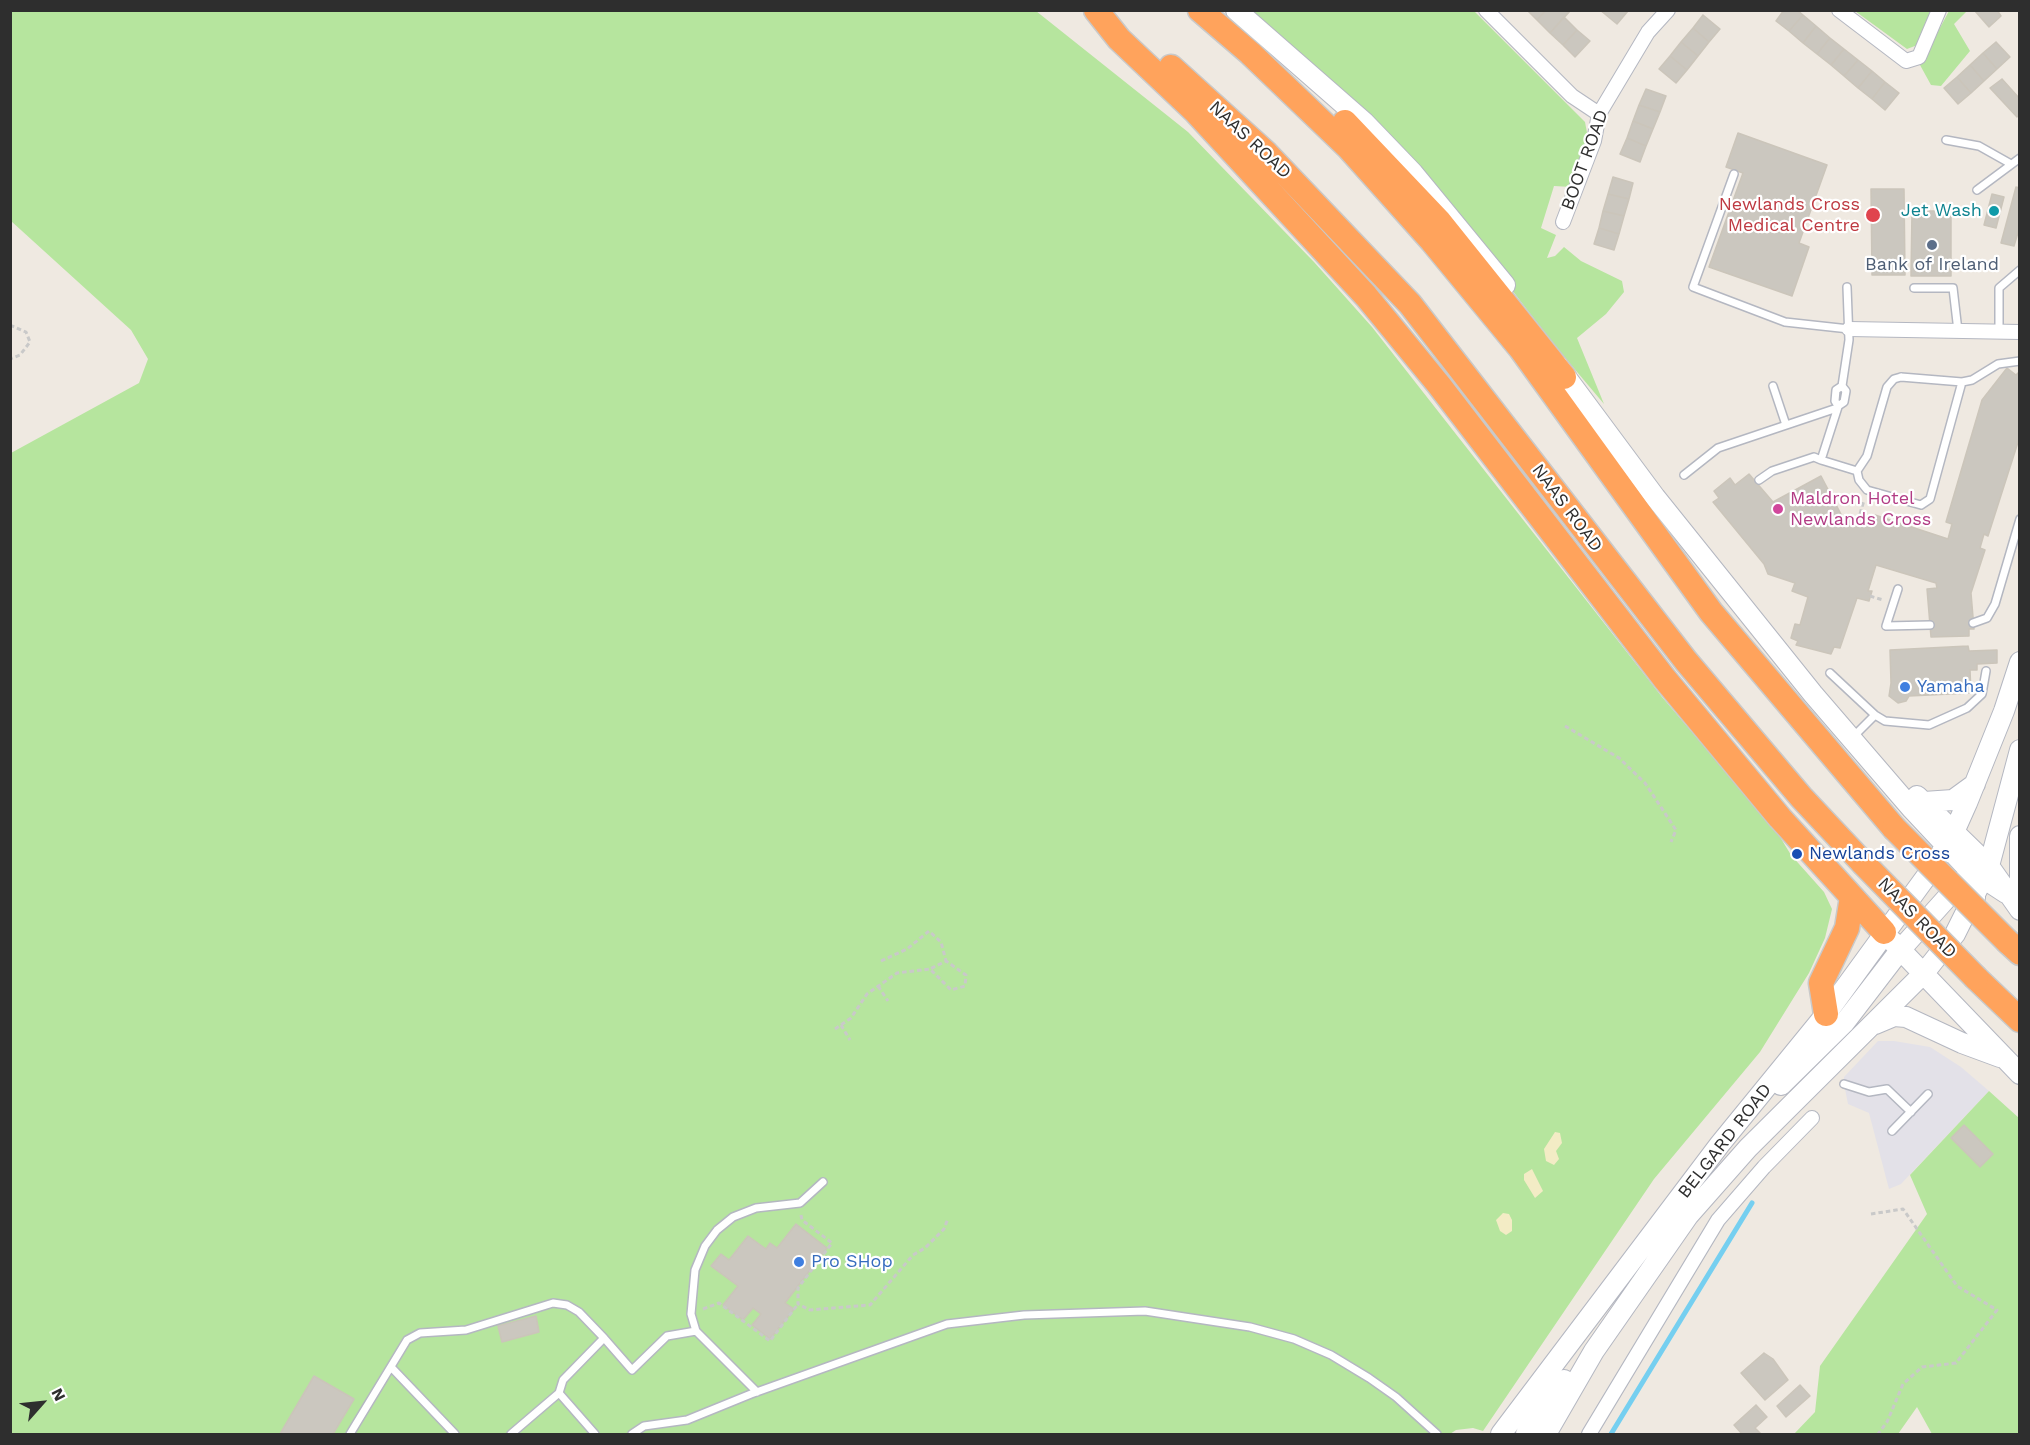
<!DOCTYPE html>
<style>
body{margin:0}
#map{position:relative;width:2030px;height:1445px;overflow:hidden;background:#efe9e1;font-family:"Work Sans",sans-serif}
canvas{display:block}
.frame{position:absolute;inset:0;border:12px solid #2e2e2e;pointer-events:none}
.north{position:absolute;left:12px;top:1373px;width:60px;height:60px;-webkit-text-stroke:4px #fff;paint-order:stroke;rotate:63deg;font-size:16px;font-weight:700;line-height:24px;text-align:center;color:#2e2e2e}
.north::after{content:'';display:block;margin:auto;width:21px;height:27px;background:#2e2e2e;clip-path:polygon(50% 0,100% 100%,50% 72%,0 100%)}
</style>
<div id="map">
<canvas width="2030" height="1445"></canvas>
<div class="frame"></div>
<div class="north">N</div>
</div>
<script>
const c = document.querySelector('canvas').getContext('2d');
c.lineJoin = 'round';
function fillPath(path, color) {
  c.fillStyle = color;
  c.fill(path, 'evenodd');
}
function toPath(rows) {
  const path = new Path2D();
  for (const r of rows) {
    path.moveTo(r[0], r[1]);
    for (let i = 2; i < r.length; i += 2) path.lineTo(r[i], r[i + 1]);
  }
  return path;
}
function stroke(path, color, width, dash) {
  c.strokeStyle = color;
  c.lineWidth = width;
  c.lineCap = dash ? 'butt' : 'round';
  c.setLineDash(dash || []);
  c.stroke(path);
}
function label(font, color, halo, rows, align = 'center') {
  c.font = font + ' "Work Sans",sans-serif';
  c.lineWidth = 4.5;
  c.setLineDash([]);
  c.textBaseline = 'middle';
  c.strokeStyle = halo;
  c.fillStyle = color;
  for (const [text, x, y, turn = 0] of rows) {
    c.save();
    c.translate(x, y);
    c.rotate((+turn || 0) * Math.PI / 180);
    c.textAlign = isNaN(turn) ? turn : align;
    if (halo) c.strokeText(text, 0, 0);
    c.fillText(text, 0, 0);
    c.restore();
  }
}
fillPath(toPath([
 [1878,1041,1894,1041,1930,1047,1961,1067,1989,1091,1901,1184,1889,1189,1869,1113,1848,1104,1844,1084,1844,1077]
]), '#e3e1e8');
fillPath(toPath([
 [10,11,1036,11,1188,132,1314,262,1372,327,1662,697,1777,832,1791,855,1824,892,1832,909,1825,938,1809,973,1760,1052,1654,1179,1483,1431,1473,1428,1456,1430,1450,1434,11,1434,11,453,139,383,148,359,131,330,11,221],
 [1244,11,1474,11,1585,122,1588,138,1571,187,1554,186,1541,228,1556,235,1547,258,1555,256,1564,247,1581,261,1622,281,1624,292,1606,314,1577,338,1604,404,1551,341,1470,235],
 [1855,11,1934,11,1920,44,1907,49],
 [1949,11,1967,11,1954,24,1970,51,1941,86,1931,85,1920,65],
 [1989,1091,2019,1118,2019,1434,1932,1434,1917,1407,1898,1434,1794,1434,1815,1412,1820,1366,1927,1214,1910,1175]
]), '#b6e59e');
fillPath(toPath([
 [1555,1132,1560,1133,1562,1143,1556,1151,1559,1159,1554,1165,1546,1161,1544,1149],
 [1532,1169,1543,1191,1535,1198,1524,1180,1524,1174],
 [1503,1213,1509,1214,1512,1220,1512,1231,1506,1235,1500,1231,1496,1220]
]), '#f3ecc5');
stroke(toPath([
 [1611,1434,1752,1203]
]), '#75cff0', 5);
const building = toPath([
 [1527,10,1546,10,1537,20,1527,10],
 [1546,10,1571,10,1550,33,1537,20,1546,10],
 [1600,10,1627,10,1628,11,1617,24,1600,10],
 [1784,10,1797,10,1803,15,1789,31,1776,21,1784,10],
 [1997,10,2001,16,1989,27,1975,11,1997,10],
 [1703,15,1720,29,1709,42,1693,28,1703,15],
 [1803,15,1816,26,1803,43,1789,31,1803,15],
 [1564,17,1577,30,1563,45,1550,33,1564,17],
 [1816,26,1830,38,1817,54,1803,43,1816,26],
 [1693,28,1709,42,1698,56,1681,42,1693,28],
 [1577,30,1590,41,1575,57,1563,45,1577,30],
 [1830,38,1844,49,1831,65,1817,54,1830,38],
 [1681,42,1698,56,1687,70,1670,56,1681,42],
 [1996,42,2010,57,1997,69,1983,53,1996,42],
 [1844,49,1858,60,1844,76,1831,65,1844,49],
 [1983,53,1997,69,1984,81,1970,65,1983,53],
 [1670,56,1687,70,1676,83,1659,69,1670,56],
 [1858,60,1872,71,1858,88,1844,76,1858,60],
 [1970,65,1984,81,1971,93,1957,77,1970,65],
 [1872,71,1885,82,1872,99,1858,88,1872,71],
 [1957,77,1971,93,1958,104,1944,88,1957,77],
 [2002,79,2020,99,2020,115,2017,117,1990,88,2002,79],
 [1885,82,1899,93,1885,110,1872,99,1885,82],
 [1646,89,1666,96,1660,112,1639,105,1646,89],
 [1639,105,1660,112,1653,129,1633,121,1639,105],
 [1633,121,1653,129,1646,146,1627,138,1633,121],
 [1738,133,1827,165,1799,243,1809,247,1792,296,1709,267,1743,173,1726,167,1738,133],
 [1627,138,1646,146,1640,162,1620,154,1627,138],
 [1613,177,1633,183,1629,199,1608,194,1613,177],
 [2016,187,2020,188,2020,226,2014,246,2001,243,2016,187],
 [1871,189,1904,189,1905,275,1872,275,1871,189],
 [1608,194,1629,199,1624,216,1603,211,1608,194],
 [1992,194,2004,197,1996,228,1984,225,1992,194],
 [1603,211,1624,216,1619,234,1599,228,1603,211],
 [1912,211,1951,211,1951,276,1911,276,1912,211],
 [1599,228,1619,234,1614,250,1594,244,1599,228],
 [2007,368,2016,375,2020,371,2020,436,1988,536,1984,534,1980,548,1985,550,1971,593,1974,629,1969,629,1969,636,1931,637,1927,589,1937,588,1936,583,1876,565,1868,591,1872,591,1869,601,1857,598,1840,648,1834,647,1831,654,1796,645,1798,641,1791,638,1795,624,1800,625,1808,597,1792,591,1795,583,1768,574,1764,564,1713,502,1719,498,1714,491,1730,478,1735,485,1749,474,1773,502,1821,476,1843,518,1871,525,1875,515,1948,539,1952,524,1946,522,1982,400,2007,368],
 [1968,646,1969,651,1997,650,1997,663,1977,664,1977,670,1970,670,1971,693,1909,696,1906,701,1898,703,1889,696,1891,683,1890,650,1968,646],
 [1964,1125,1993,1154,1980,1167,1951,1138,1964,1125],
 [796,1224,827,1248,785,1303,794,1309,770,1339,752,1325,761,1314,753,1308,743,1320,723,1305,738,1286,711,1266,721,1254,729,1260,748,1236,766,1249,770,1243,777,1248,796,1224],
 [536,1316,539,1332,502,1342,498,1326,536,1316],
 [1764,1353,1773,1359,1788,1380,1765,1400,1741,1373,1764,1353],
 [314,1376,354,1399,333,1434,280,1434,314,1376],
 [1800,1385,1810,1396,1786,1417,1777,1406,1800,1385],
 [1756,1405,1767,1417,1755,1428,1761,1434,1742,1434,1734,1425,1756,1405]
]);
fillPath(building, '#cbc7bf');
stroke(building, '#cbc5ba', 1.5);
const lane = toPath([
 [1946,140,1979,146,2011,164],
 [1734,174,1693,287,1785,322,1849,329],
 [1977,190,2020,158],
 [1914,288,1953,288,1958,331],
 [1999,332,1999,288,2020,270],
 [1901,377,1962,382,1930,499,1921,505,1867,490,1859,480,1857,471,1867,456,1887,387,1894,379,1901,377],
 [1962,382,1972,380,1998,364,2020,361],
 [1773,386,1786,425],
 [1842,386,1846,391,1844,402,1838,406,1835,401,1836,390,1842,386,1849,340,1847,287],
 [1838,407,1821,460,1857,471],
 [1684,475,1718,448,1837,408],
 [1759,480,1772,471,1814,457,1821,460],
 [1898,589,1886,626,1930,625],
 [1973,623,1987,618,1995,604,2020,519],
 [1830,673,1875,715,1885,721,1929,725,1967,708,1982,694,1986,671],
 [1852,738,1875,715],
 [1844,1084,1869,1092,1887,1089,1911,1112],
 [1892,1131,1928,1094],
 [391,1367,455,1434],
 [757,1392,696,1331,691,1314,695,1270,705,1246,717,1230,733,1217,756,1208,800,1203,823,1182],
 [559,1393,595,1434],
 [350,1434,407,1340,420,1333,466,1330,553,1303,567,1305,579,1312,604,1338],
 [511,1434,559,1393,563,1380,604,1338,632,1370,667,1336,696,1331],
 [632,1434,644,1426,687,1420,751,1394,947,1324,1024,1315,1145,1311,1250,1327,1294,1339,1331,1355,1369,1378,1396,1397,1437,1434]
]);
const street = toPath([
 [1486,10,1572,96,1599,114],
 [1839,10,1906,61,1919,57,1939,10],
 [1563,222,1594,141,1599,114,1648,32,1668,10],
 [1849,329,2020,332],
 [1589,1434,1718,1220,1764,1167,1812,1118]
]);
const secondary = toPath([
 [1236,10,1364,122,1413,173,1505,285],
 [1557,365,1655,497,1813,694,1912,809,1969,870,1974,877,1975,898],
 [1917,796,1989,866,2020,910],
 [1924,802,1953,800,1975,784],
 [2020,836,2020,883],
 [1892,941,2020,1074],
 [1875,1024,1894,1016,1906,1017,1962,1043,2000,1057],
 [1781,1085,1845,1022,1901,949,1962,881,1974,877,1983,878,2006,893],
 [1501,1434,1720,1144,1826,1014,1931,870,1954,832,1967,803,2004,711,2020,662],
 [1526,1434,1564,1380],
 [1546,1434,1594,1351,1688,1216,1748,1148,1924,973,1955,934,1989,866,2020,750]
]);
const highway = toPath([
 [1096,10,1119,39,1196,112,1366,296,1439,385,1664,678,1780,818,1884,932],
 [1200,10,1250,53,1348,147,1432,241,1521,349,1711,612,1894,828],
 [1171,67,1266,153,1410,304,1686,661,1801,797,1863,863],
 [1345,122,1439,221,1564,377],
 [2008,942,2020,953],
 [1976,978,2020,1020],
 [1826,1014,1821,983,1847,928,1852,897]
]);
stroke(lane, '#b4b7c1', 10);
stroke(street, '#b4b7c1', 16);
stroke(secondary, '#b4b7c1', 22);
stroke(highway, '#c9c9c9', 27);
stroke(toPath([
 [10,325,26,332,30,342,20,355,10,359],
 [1858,521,1864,500],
 [1870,596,1883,600],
 [1565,726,1619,758,1645,783,1676,830,1671,842],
 [881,961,907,949,929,931,941,942,946,961],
 [878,986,888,1001],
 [841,1025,850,1040],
 [835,1029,851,1018,867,994,897,973,930,969,951,990,965,986,966,975,946,961,930,969],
 [1871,1214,1903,1209,1957,1286,1997,1310,1956,1363,1922,1367,1903,1384,1887,1422,1878,1434],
 [801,1215,802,1220,832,1243,798,1288,798,1304,810,1310,870,1305,913,1255,925,1248,944,1229,948,1218],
 [703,1309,719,1303,770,1341,798,1304]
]), '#c9c9c9', 3, [4.5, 3]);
stroke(lane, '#fff', 7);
stroke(street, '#fff', 14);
stroke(secondary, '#fff', 20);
stroke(highway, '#ffa35c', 24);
const highwayBridge = toPath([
 [1894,828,2008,942],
 [1863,863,1976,978]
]);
stroke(highwayBridge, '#c9c9c9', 27, []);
stroke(highwayBridge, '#ffa35c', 24);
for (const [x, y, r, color] of [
 [1994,211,6,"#0f9aa8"],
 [1873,215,8,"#e0444e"],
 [1932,245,6,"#5c6f8a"],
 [1778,509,6,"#d1479c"],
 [1905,687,6,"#3f7fe0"],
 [1797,854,6,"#1a4fb4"],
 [799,1262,6,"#3f7fe0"]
]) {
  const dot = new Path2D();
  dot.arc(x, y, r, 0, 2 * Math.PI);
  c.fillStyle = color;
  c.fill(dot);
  stroke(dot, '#fff', 2);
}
label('18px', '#2e2e2e', '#fff', [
 ["NAAS ROAD",1250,140,43],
 ["BOOT ROAD",1585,160,-70],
 ["NAAS ROAD",1567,508,53],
 ["NAAS ROAD",1917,918,46],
 ["BELGARD ROAD",1725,1141,-52]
]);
label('18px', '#be3a42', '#fff', [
 ["Newlands Cross",1860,205],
 ["Medical Centre",1860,226]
], 'right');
label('18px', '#0d838f', '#fff', [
 ["Jet Wash",1982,211]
], 'right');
label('18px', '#4e5e75', '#fff', [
 ["Bank of Ireland",1932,265]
]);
label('18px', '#b23c85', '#fff', [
 ["Maldron Hotel",1790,499],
 ["Newlands Cross",1790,520]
], 'left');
label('18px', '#366cbe', '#fff', [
 ["Yamaha",1917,687],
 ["Pro SHop",811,1262]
], 'left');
label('18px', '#164399', '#fff', [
 ["Newlands Cross",1809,854]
], 'left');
</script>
